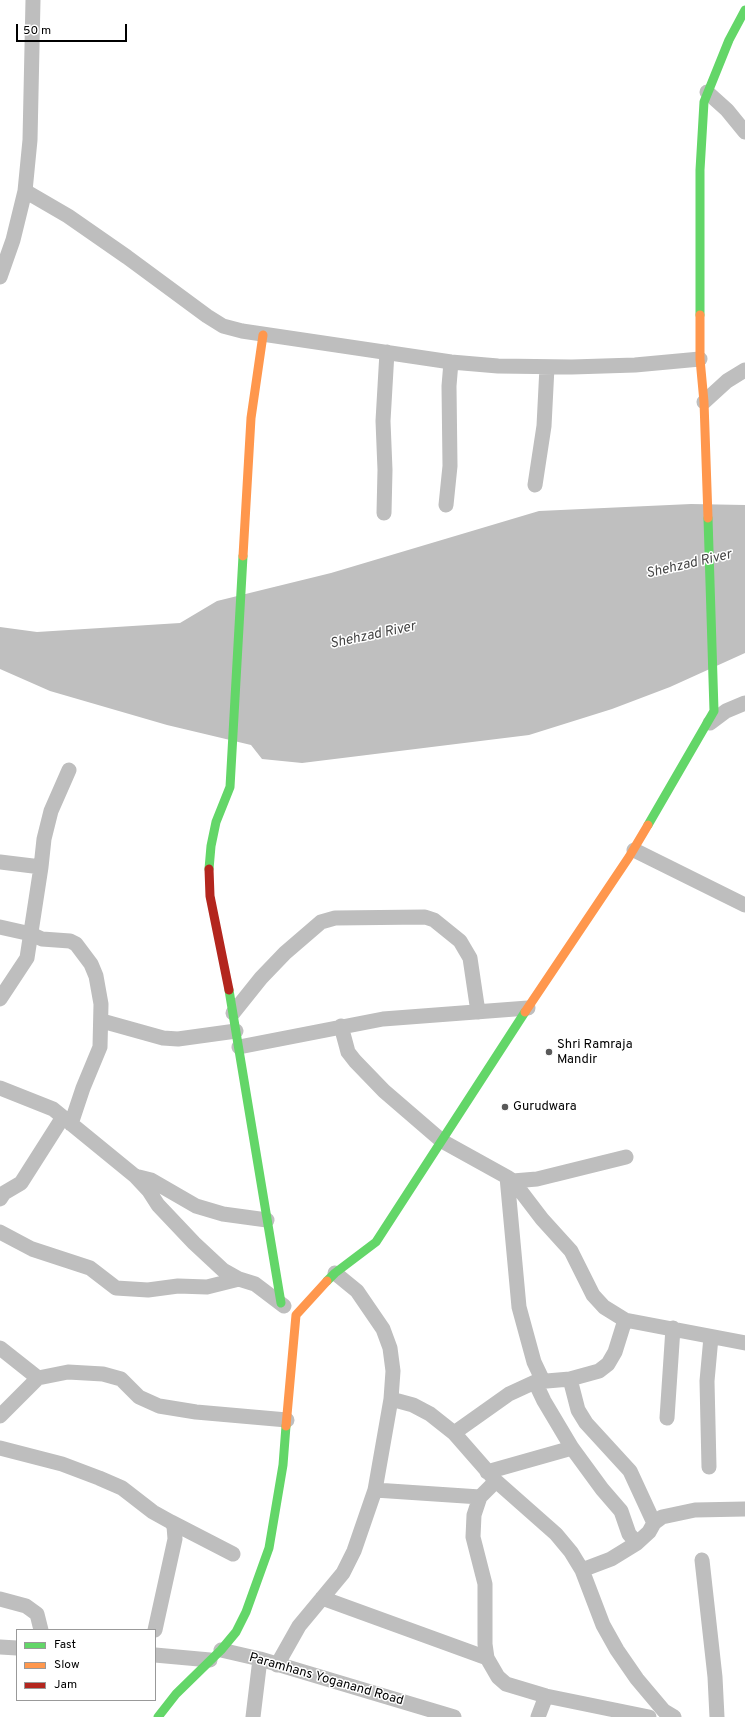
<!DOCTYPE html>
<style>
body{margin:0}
#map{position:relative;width:745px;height:1717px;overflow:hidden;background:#fff;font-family:Overpass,sans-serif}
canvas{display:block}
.legend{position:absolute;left:16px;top:1629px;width:140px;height:72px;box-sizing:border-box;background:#fff;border:1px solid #999;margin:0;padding:5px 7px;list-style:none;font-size:12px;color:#000}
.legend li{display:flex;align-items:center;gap:8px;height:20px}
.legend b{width:20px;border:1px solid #999}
.scale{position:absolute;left:16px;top:24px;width:111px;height:18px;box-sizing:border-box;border:2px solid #000;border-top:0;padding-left:5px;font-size:12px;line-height:14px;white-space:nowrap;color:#000;-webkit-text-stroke:3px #fff;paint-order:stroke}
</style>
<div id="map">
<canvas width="745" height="1717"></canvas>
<ul class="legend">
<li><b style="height:5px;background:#63d668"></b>Fast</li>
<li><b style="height:5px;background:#ff974d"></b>Slow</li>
<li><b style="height:5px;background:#b3261e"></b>Jam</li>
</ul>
<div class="scale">50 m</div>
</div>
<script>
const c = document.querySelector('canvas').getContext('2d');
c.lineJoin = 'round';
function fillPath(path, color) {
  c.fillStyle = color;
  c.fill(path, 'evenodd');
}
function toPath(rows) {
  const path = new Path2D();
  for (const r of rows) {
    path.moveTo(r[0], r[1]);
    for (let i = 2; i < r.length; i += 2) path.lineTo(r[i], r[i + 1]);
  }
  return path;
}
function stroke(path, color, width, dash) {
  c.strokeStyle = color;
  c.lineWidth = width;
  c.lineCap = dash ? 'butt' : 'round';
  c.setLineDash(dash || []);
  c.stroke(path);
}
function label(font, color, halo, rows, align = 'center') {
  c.font = font + ' Overpass,sans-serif';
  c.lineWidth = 3;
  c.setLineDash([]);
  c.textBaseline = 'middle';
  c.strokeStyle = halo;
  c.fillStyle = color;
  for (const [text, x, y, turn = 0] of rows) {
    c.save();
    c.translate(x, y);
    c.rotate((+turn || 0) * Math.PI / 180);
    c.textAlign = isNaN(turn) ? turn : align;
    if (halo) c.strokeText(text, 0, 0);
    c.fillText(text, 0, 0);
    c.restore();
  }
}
fillPath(toPath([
 [691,504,745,505,745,653,670,687,612,709,529,735,302,763,262,759,251,745,167,725,50,691,0,669,0,627,37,632,180,623,217,601,331,573,539,511]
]), '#bfbfbf');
stroke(toPath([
 [707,92,727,110,745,132],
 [25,191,68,216,127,257,207,316,223,326,242,331,451,362,498,366,572,367,635,365,700,359],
 [0,277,13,240,25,191,30,140,33,0],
 [704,402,727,381,745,370],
 [535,485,544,426,547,367],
 [446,505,450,466,449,386,451,362],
 [384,513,385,470,383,421,387,352],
 [710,723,726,711,745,703],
 [634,850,745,905],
 [0,862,41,867],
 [0,927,31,934,42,939,70,941,76,944,91,964,96,976,101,1004,100,1047,83,1088,71,1124],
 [0,999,27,958,41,867,44,839,51,811,69,770],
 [233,1013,261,978,285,953,321,922,335,918,425,917,434,920,460,941,470,958,478,1012],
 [102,1021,163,1038,178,1039,236,1031],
 [341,1026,348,1052,355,1061,384,1091,442,1141,507,1177,513,1181,542,1219,571,1251,593,1295,604,1307,625,1320,745,1343],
 [239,1047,383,1019,528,1008],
 [0,1088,53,1109,135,1176,149,1191,158,1205,194,1243,223,1270,239,1279,255,1284,284,1306],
 [139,1177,151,1180,196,1206,223,1214,267,1220],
 [507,1177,519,1307,534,1362,543,1381],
 [513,1181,537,1179,626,1157],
 [0,1199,4,1193,21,1183,63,1117],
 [0,1232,32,1249,90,1268,116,1288,148,1290,178,1286,207,1287,239,1279],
 [0,1348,38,1378],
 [570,1379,578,1410,586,1423,630,1471,654,1523],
 [535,1382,544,1401,572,1448,602,1489,621,1511,629,1534,637,1543],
 [391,1399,413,1405,430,1414,454,1433,496,1481,556,1534,571,1552,582,1570,603,1625,617,1650,637,1679,664,1711,674,1717],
 [0,1416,38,1378,68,1372,103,1374,121,1379,139,1397,159,1406,196,1412,287,1420],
 [667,1418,673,1328],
 [454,1433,509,1394,535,1382,570,1379,599,1371,608,1364,615,1352,625,1320],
 [0,1448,62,1464,99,1478,122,1488,153,1512,171,1522,174,1526,175,1539,155,1630],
 [709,1467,707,1381,711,1337],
 [487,1472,572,1448],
 [496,1481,480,1497,474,1515,473,1537,485,1584,485,1644,487,1658,498,1677,506,1684,546,1696,649,1717],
 [375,1490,480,1497],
 [171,1522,233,1554],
 [702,1560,715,1677,717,1717],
 [582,1570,611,1559,637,1543,649,1532,654,1523,662,1517,695,1510,745,1509],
 [322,1598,487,1658],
 [0,1599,26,1606,37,1614,41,1630],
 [0,1647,17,1648],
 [221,1650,260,1659,454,1717],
 [155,1655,210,1660],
 [277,1665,299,1626,343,1573,354,1551,375,1490,391,1399,393,1371,390,1348,383,1329,357,1291,335,1273],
 [253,1717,260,1659],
 [538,1717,546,1696]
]), '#bebebe', 15);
stroke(toPath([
 [700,315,700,170,704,102,729,40,745,10],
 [648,825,714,711,708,518],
 [209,869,211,846,216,822,230,787,243,556],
 [229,990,281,1303],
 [327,1281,335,1273,376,1242,525,1012],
 [158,1717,176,1694,221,1650,236,1632,246,1612,269,1548,283,1465,286,1426]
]), '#63d668', 9);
stroke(toPath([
 [700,315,700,359,704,402,708,518],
 [243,556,251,418,263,335],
 [525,1012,629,857,648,825],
 [286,1426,296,1315,327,1281]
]), '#ff974d', 9);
stroke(toPath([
 [209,869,210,896,229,990]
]), '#b3261e', 9);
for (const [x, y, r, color] of [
 [549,1052,4,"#595959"],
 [505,1107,4,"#595959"]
]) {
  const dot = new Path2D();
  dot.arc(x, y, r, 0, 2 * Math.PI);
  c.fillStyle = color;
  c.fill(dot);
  stroke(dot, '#fff', 1.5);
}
label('13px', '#000', '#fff', [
 ["Shri Ramraja",557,1045],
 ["Mandir",557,1060],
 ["Gurudwara",513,1107]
], 'left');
label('13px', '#000', '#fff', [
 ["Paramhans Yoganand Road",326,1680,16]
]);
label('italic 14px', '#444', '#fff', [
 ["Shehzad River",689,565,-13],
 ["Shehzad River",373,636,-12]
]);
</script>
